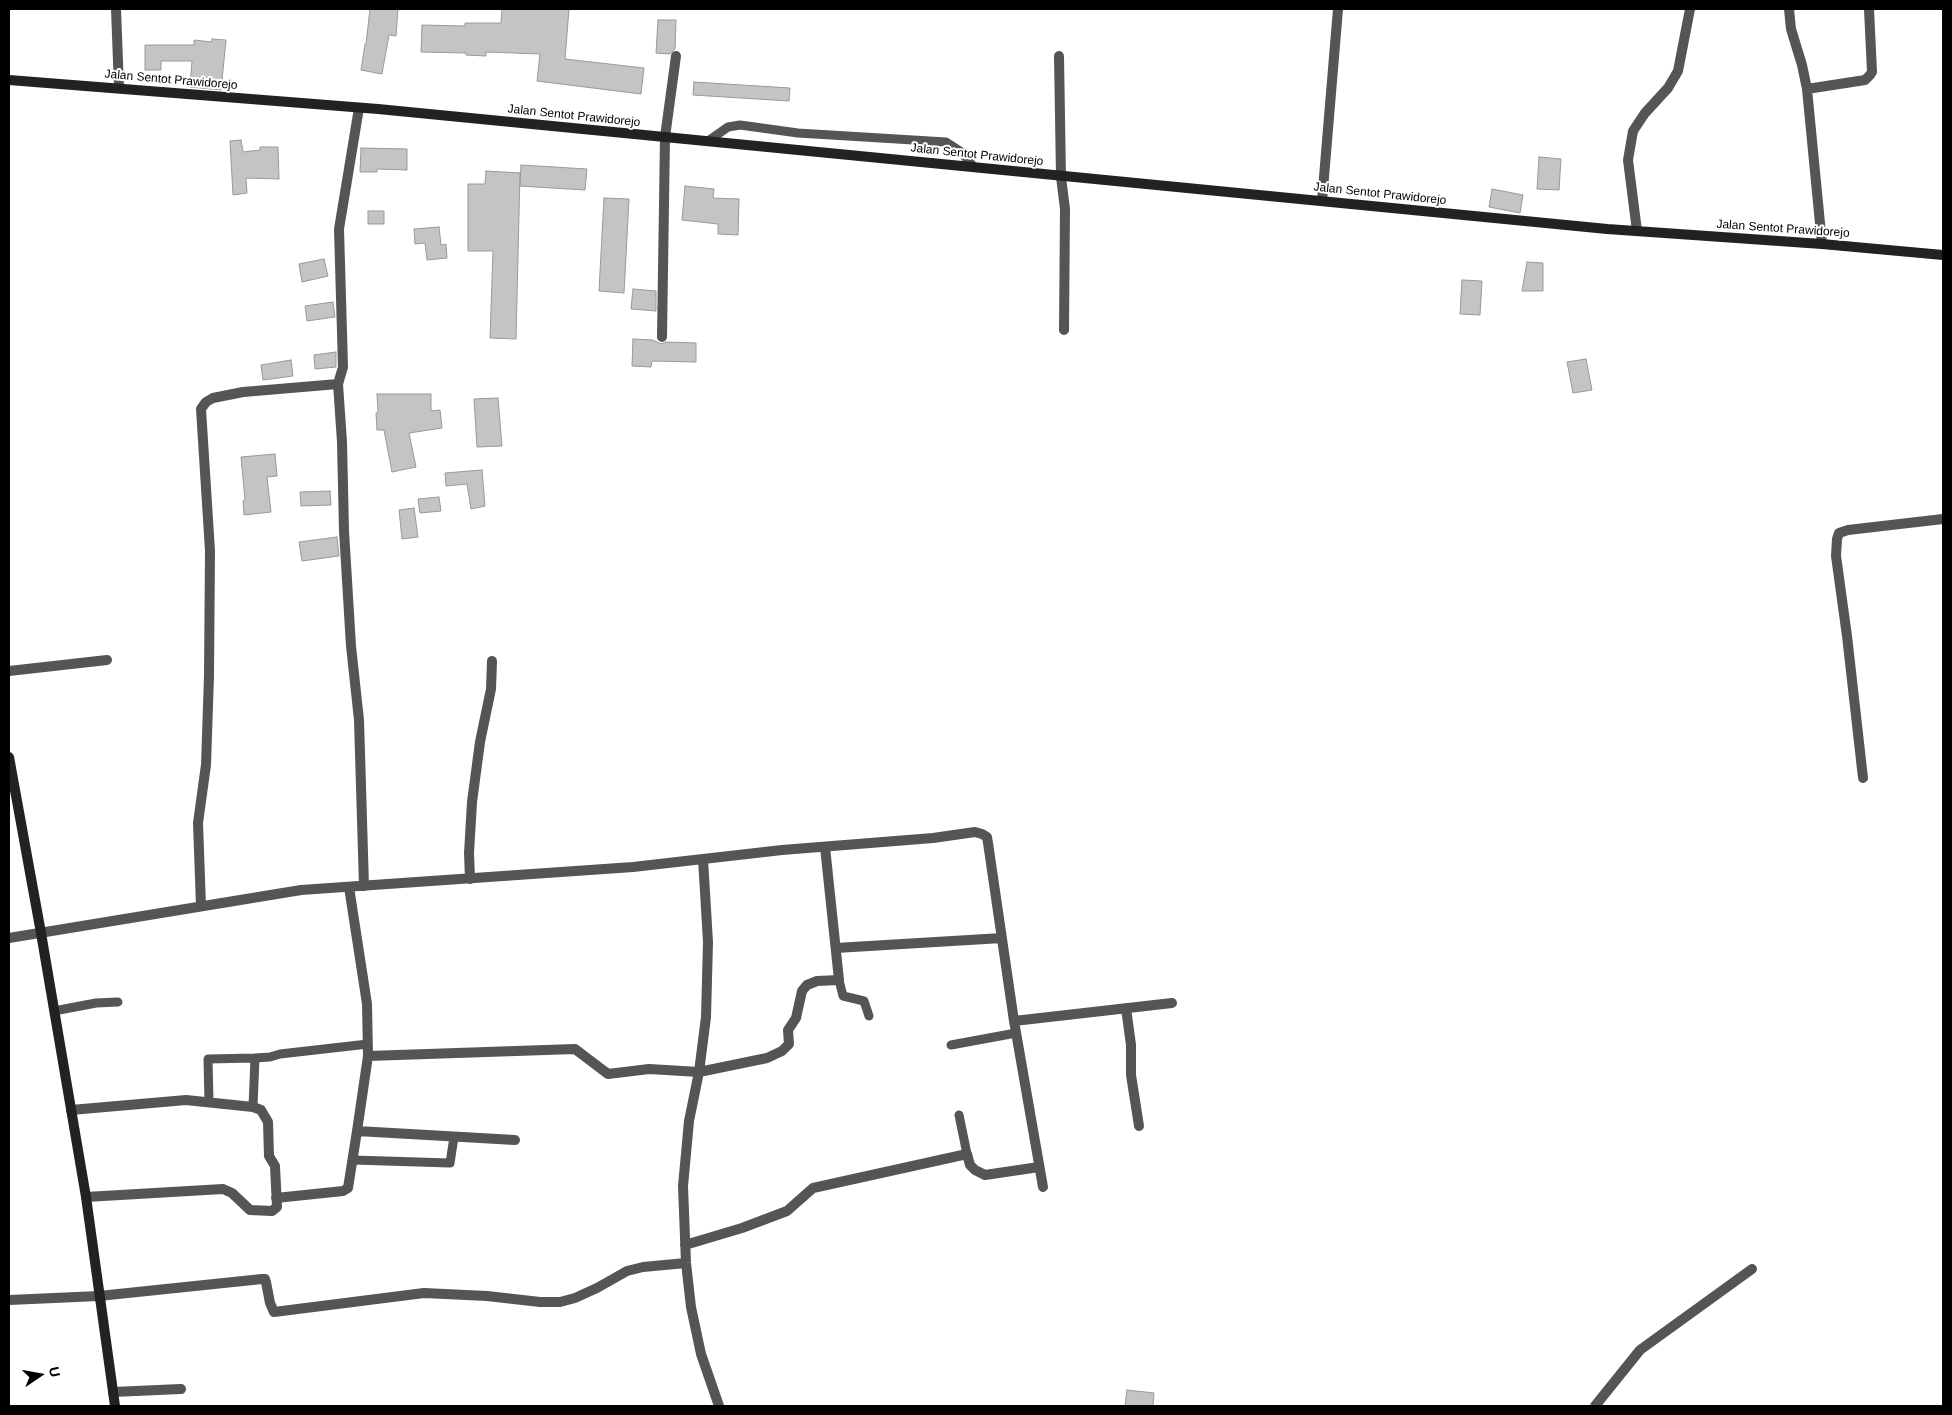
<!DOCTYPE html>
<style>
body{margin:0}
#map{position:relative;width:1952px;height:1415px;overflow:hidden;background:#fff;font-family:Helvetica,sans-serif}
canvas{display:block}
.frame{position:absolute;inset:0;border:10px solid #000;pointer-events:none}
.north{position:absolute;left:15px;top:1350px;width:50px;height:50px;-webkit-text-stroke:4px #fff;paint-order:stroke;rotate:78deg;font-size:14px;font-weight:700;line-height:20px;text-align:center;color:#000}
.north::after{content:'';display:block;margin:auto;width:18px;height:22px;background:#000;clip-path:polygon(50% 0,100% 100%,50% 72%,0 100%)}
</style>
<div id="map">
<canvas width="1952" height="1415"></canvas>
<div class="frame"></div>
<div class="north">U</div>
</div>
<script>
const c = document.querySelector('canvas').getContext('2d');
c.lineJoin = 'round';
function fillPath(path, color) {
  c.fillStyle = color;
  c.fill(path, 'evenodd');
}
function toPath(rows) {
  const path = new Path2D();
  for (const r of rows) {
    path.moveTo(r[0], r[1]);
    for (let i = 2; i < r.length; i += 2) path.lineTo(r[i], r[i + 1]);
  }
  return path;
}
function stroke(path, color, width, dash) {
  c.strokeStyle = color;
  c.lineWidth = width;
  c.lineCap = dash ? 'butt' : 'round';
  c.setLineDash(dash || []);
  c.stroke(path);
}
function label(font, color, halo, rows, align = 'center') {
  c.font = font + ' Helvetica,sans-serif';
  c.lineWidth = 4;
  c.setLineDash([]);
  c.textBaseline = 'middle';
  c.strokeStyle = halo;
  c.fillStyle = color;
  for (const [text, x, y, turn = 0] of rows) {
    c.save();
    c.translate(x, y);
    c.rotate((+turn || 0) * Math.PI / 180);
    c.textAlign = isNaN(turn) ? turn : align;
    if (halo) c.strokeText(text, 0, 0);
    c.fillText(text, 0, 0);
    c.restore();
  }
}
const building = toPath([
 [370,9,398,9,396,36,389,35,382,74,361,70,365,44,366,44,370,9],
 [502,9,569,9,565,59,644,68,641,94,537,81,540,54,486,52,486,56,466,55,466,53,421,52,422,25,465,26,465,23,501,23,502,9],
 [658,20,676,20,675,49,670,54,656,53,658,20],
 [212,39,226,40,221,90,190,87,192,61,161,61,161,70,145,70,145,45,194,45,194,40,212,42,212,39],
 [694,82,790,88,789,101,693,95,694,82],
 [241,140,243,152,260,150,260,147,278,147,279,179,246,178,247,193,233,195,230,141,241,140],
 [361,148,407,149,407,170,377,169,377,172,360,172,361,148],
 [1539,157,1561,159,1559,190,1537,189,1539,157],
 [521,165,587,169,585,190,520,186,521,165],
 [486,171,520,173,516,339,490,338,493,251,468,251,468,184,485,184,486,171],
 [685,186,714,189,713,198,739,199,738,235,718,234,718,224,682,220,685,186],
 [1492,189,1523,195,1520,213,1489,207,1492,189],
 [604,198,629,199,624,293,599,291,604,198],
 [368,211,384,211,384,224,368,224,368,211],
 [439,227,441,245,446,244,447,258,427,260,425,243,415,244,414,229,439,227],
 [324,259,328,276,302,282,299,264,324,259],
 [1527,262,1543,263,1543,291,1522,291,1527,262],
 [1462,280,1482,281,1480,315,1460,314,1462,280],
 [633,289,656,291,656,311,631,309,633,289],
 [333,302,335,317,307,321,305,306,333,302],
 [633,339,653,340,661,344,666,342,696,343,696,362,652,361,651,367,632,366,633,339],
 [336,352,336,367,315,369,314,355,336,352],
 [1586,359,1592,390,1573,393,1567,362,1586,359],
 [291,360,293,376,263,380,261,365,291,360],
 [377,394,431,394,431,411,440,410,442,428,409,433,416,467,392,472,384,430,377,430,376,413,378,413,377,394],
 [498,398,502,446,477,447,474,399,498,398],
 [275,454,277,476,267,477,271,512,244,515,243,501,245,500,241,457,275,454],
 [482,470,485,506,471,509,467,484,446,486,445,473,482,470],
 [330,491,331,505,301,506,300,492,330,491],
 [439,497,441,511,420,513,418,499,439,497],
 [414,508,418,537,402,539,399,510,414,508],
 [337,537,339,556,302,561,299,542,337,537],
 [1127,1390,1154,1393,1153,1406,1125,1406,1127,1390]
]);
fillPath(building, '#c4c4c4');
stroke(building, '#999', 1);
stroke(toPath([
 [708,141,728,127,740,125,798,133,946,142,960,151,974,167],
 [839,980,843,996,864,1001,869,1016],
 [54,1011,96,1003,118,1002],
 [951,1045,1016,1033],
 [255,1058,270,1057,280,1054,368,1044],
 [209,1102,208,1059,255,1058,253,1107],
 [959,1115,967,1154],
 [353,1160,450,1163,454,1137]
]), '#555', 9);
stroke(toPath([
 [116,9,119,88],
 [1789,9,1791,29,1802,65,1807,89],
 [1059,56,1061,177,1065,209,1064,330],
 [1322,201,1338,9],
 [1637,231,1628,160,1633,131,1645,113,1668,88,1678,71,1690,9],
 [1822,244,1807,89,1865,80,1870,75,1872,72,1869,9],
 [662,337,665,137,676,56],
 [338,384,342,442,344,531,351,646,359,720,364,886],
 [9,671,107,660],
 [1863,778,1847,636,1836,556,1837,539,1839,533,1848,530,1943,519],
 [470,879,469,853,472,802,480,742,491,689,492,661],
 [349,887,367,1004,368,1056,357,1131,515,1140],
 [201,906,198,823,206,765,209,676,210,551,201,409,206,402,213,398,243,392,338,384,343,367,339,229,359,108],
 [9,938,301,890,633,867,782,850,933,838,975,832,982,834,987,837,988,843,1014,1021,1043,1187],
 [836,948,1002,938],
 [1126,1008,1131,1045,1131,1075,1139,1126],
 [1014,1021,1172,1003],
 [368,1056,575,1049,608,1074,649,1069,699,1072,706,1017,708,942,703,859],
 [71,1110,186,1100,253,1107,261,1110,268,1122,269,1156,275,1166,277,1207,272,1211,250,1210,232,1193,223,1189,86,1197],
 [276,1198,343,1191,348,1188,357,1131],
 [685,1245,742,1228,787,1211,813,1188,967,1154,970,1165,975,1170,985,1175,1039,1167],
 [9,1300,99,1296,262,1279,265,1279,266,1282,270,1303,274,1312,424,1293,487,1296,540,1302,560,1302,575,1298,597,1288,627,1271,643,1267,686,1263],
 [113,1392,181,1389],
 [719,1406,701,1354,691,1307,686,1263,683,1186,689,1121,699,1072,767,1058,782,1051,789,1044,788,1030,796,1018,802,991,807,985,817,981,839,980,825,847],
 [1595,1406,1640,1350,1752,1269]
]), '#555', 10);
stroke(toPath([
 [9,80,378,109,1607,229,1822,244,1943,255],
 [9,757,41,933,86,1197,115,1406]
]), '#222', 10);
label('12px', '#000', '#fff', [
 ["Jalan Sentot Prawidorejo",171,80,5],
 ["Jalan Sentot Prawidorejo",574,116,6],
 ["Jalan Sentot Prawidorejo",977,155,6],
 ["Jalan Sentot Prawidorejo",1380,194,6],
 ["Jalan Sentot Prawidorejo",1783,229,4]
]);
</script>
